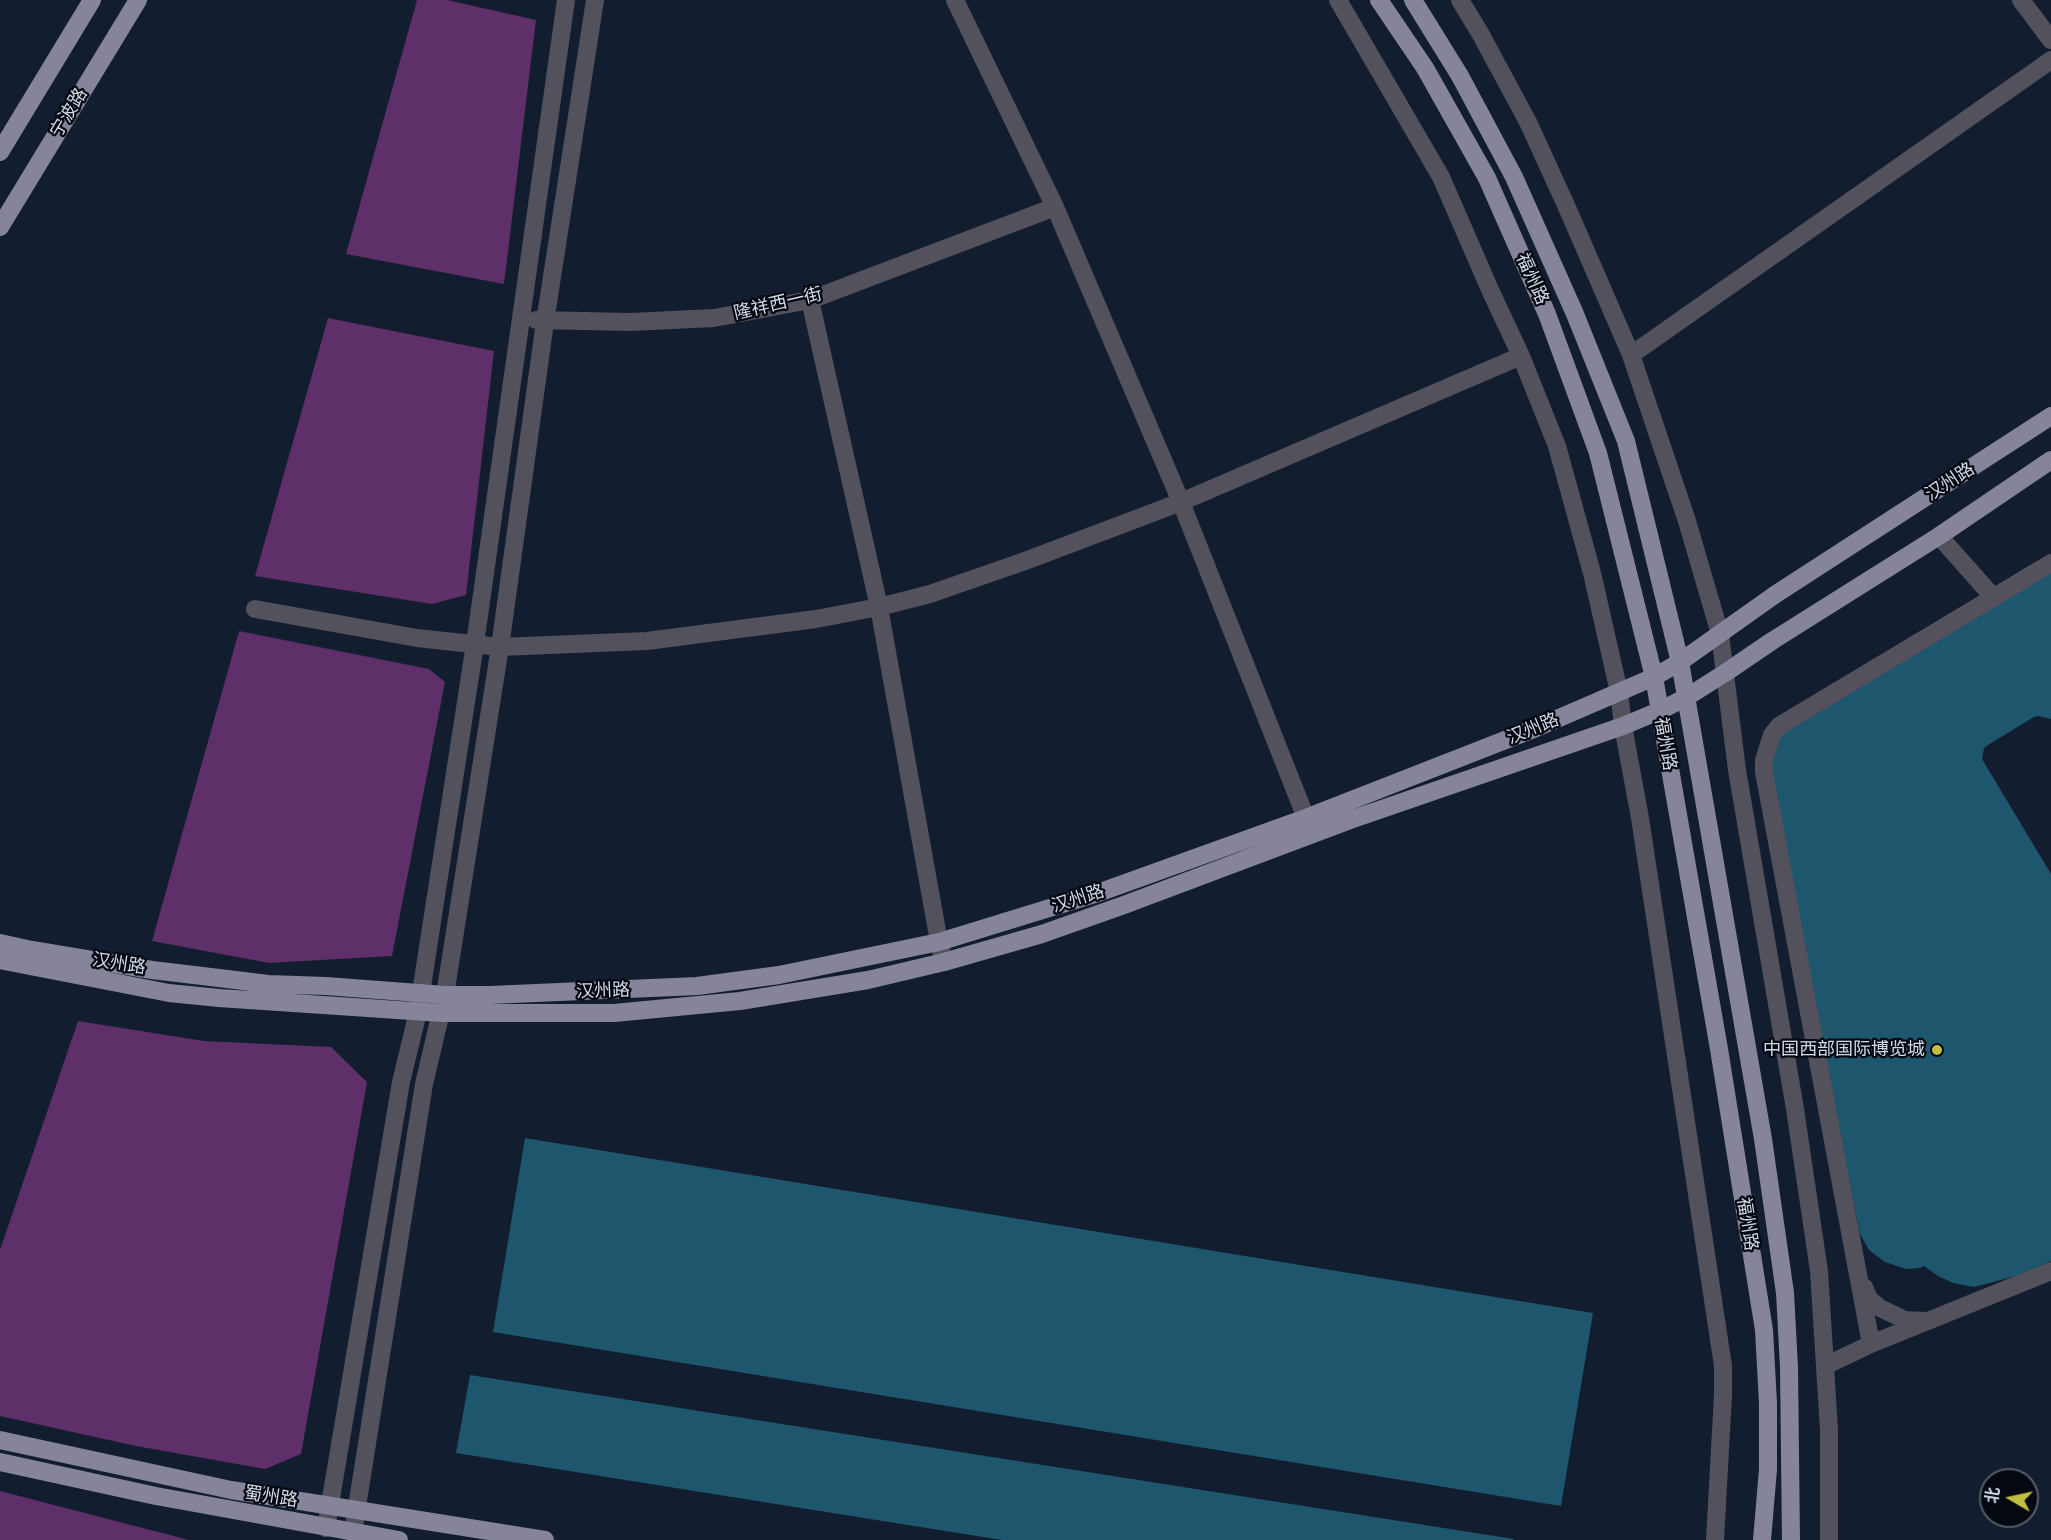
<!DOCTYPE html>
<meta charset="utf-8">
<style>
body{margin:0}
#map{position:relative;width:2051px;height:1540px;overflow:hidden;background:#121d30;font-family:Rubik,"Noto Sans SC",sans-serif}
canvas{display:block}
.north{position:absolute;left:1979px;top:1468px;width:60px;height:60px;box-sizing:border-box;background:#040810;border:2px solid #565c66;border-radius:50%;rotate:279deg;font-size:16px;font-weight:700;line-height:24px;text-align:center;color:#d2dae7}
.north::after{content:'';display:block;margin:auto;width:21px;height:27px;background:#c1be40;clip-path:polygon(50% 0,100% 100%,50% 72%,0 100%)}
</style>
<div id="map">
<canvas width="2051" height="1540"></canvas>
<div class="north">北</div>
</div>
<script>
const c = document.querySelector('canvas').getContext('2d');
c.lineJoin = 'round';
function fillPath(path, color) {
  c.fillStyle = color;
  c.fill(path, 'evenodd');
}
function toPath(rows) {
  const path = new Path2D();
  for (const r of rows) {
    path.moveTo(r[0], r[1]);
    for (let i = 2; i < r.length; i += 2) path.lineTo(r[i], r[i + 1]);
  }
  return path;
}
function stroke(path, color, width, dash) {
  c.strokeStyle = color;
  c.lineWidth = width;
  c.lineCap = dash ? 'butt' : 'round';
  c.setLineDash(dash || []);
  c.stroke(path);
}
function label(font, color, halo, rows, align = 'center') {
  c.font = font + ' Rubik,"Noto Sans SC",sans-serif';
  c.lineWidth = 4.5;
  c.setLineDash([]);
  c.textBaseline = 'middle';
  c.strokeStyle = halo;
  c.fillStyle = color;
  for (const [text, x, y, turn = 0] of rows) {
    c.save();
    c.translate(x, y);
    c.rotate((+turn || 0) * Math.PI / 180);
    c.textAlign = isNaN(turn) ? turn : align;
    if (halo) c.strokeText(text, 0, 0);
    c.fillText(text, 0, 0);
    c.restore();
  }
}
fillPath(toPath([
 [417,0,447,0,536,20,504,284,346,254],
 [328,318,494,351,466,595,432,604,255,576],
 [239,631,429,669,445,682,392,956,269,963,152,941],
 [78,1021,204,1041,331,1047,367,1082,301,1454,265,1469,136,1446,0,1416,0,1250],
 [0,1491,189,1540,0,1540]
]), '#5e2f68');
fillPath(toPath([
 [2051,569,2051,719,2038,716,2034,717,1988,745,1984,748,1982,759,2051,874,2051,1261,2016,1276,1974,1287,1953,1283,1938,1276,1924,1266,1919,1268,1906,1269,1885,1262,1869,1250,1860,1234,1769,773,1773,746,1783,731],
 [525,1138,1593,1313,1561,1506,493,1332],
 [470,1375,1514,1539,1513,1540,1002,1540,456,1453]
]), '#1d566d');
stroke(toPath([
 [955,0,1055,207,1181,502,1306,818],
 [1338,0,1441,177,1491,292,1521,356,1557,446,1592,573,1619,692,1623,726,1640,818,1723,1366,1723,1395,1715,1540],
 [1460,0,1480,33,1528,122,1569,212,1631,355,1687,521,1720,634,1737,770,1795,1109,1819,1271,1829,1430,1829,1540],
 [2021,0,2051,40],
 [810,300,879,607,939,942,944,962],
 [536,320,631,322,714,318,810,300,1055,207],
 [1631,355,2051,60],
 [1939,536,1994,598],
 [255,609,417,638,500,647,647,641,816,619,879,607,930,594,1025,561,1181,502,1521,356],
 [1864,1287,1869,1299,1880,1308,1905,1320,1925,1321],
 [1871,1344,1764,772,1764,760,1772,735,1779,726,2051,563],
 [1825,1366,1871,1344,2051,1271],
 [326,1528,401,1082,418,1012,475,644,566,0],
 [353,1532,424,1084,445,995,500,647,545,322,595,0]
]), '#52515c', 18);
stroke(toPath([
 [1379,0,1425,68,1487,178,1547,314,1598,453,1654,677,1719,1049,1764,1330,1768,1403,1768,1469,1762,1540],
 [1413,0,1460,76,1514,177,1575,314,1626,441,1680,662,1763,1139,1785,1293,1789,1367,1791,1540],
 [0,152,92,0],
 [0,227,138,0],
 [0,943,32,950,152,970,219,978,268,984,326,986,445,995,490,995,697,986,779,975,939,942,1095,894,1306,818,1536,728,1654,677,1680,662,1776,594,2051,416],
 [0,960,169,993,219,998,442,1013,614,1013,740,1001,868,980,944,962,1042,934,1124,905,1350,820,1623,726,1659,711,1687,697,1725,673,1772,641,1939,536,2051,460],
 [0,1440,231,1490,545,1540],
 [0,1462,156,1496,399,1540]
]), '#86849a', 18);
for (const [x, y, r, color] of [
 [1937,1050,6,"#c1be40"]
]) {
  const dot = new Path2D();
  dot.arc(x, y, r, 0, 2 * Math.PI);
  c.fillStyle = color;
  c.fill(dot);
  stroke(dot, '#040810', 2);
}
label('18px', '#d2dae7', '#040810', [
 ["宁波路",69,113,-59],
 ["福州路",1532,279,66],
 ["隆祥西一街",778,304,-13],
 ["汉州路",1950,482,-33],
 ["汉州路",1533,729,-22],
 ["福州路",1665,744,80],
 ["汉州路",1078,899,-18],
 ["汉州路",119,964,9],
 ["汉州路",603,991,-2],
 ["福州路",1747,1224,81],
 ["蜀州路",271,1497,9]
]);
label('18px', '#d2dae7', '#040810', [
 ["中国西部国际博览城",1925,1050]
], 'right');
</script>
